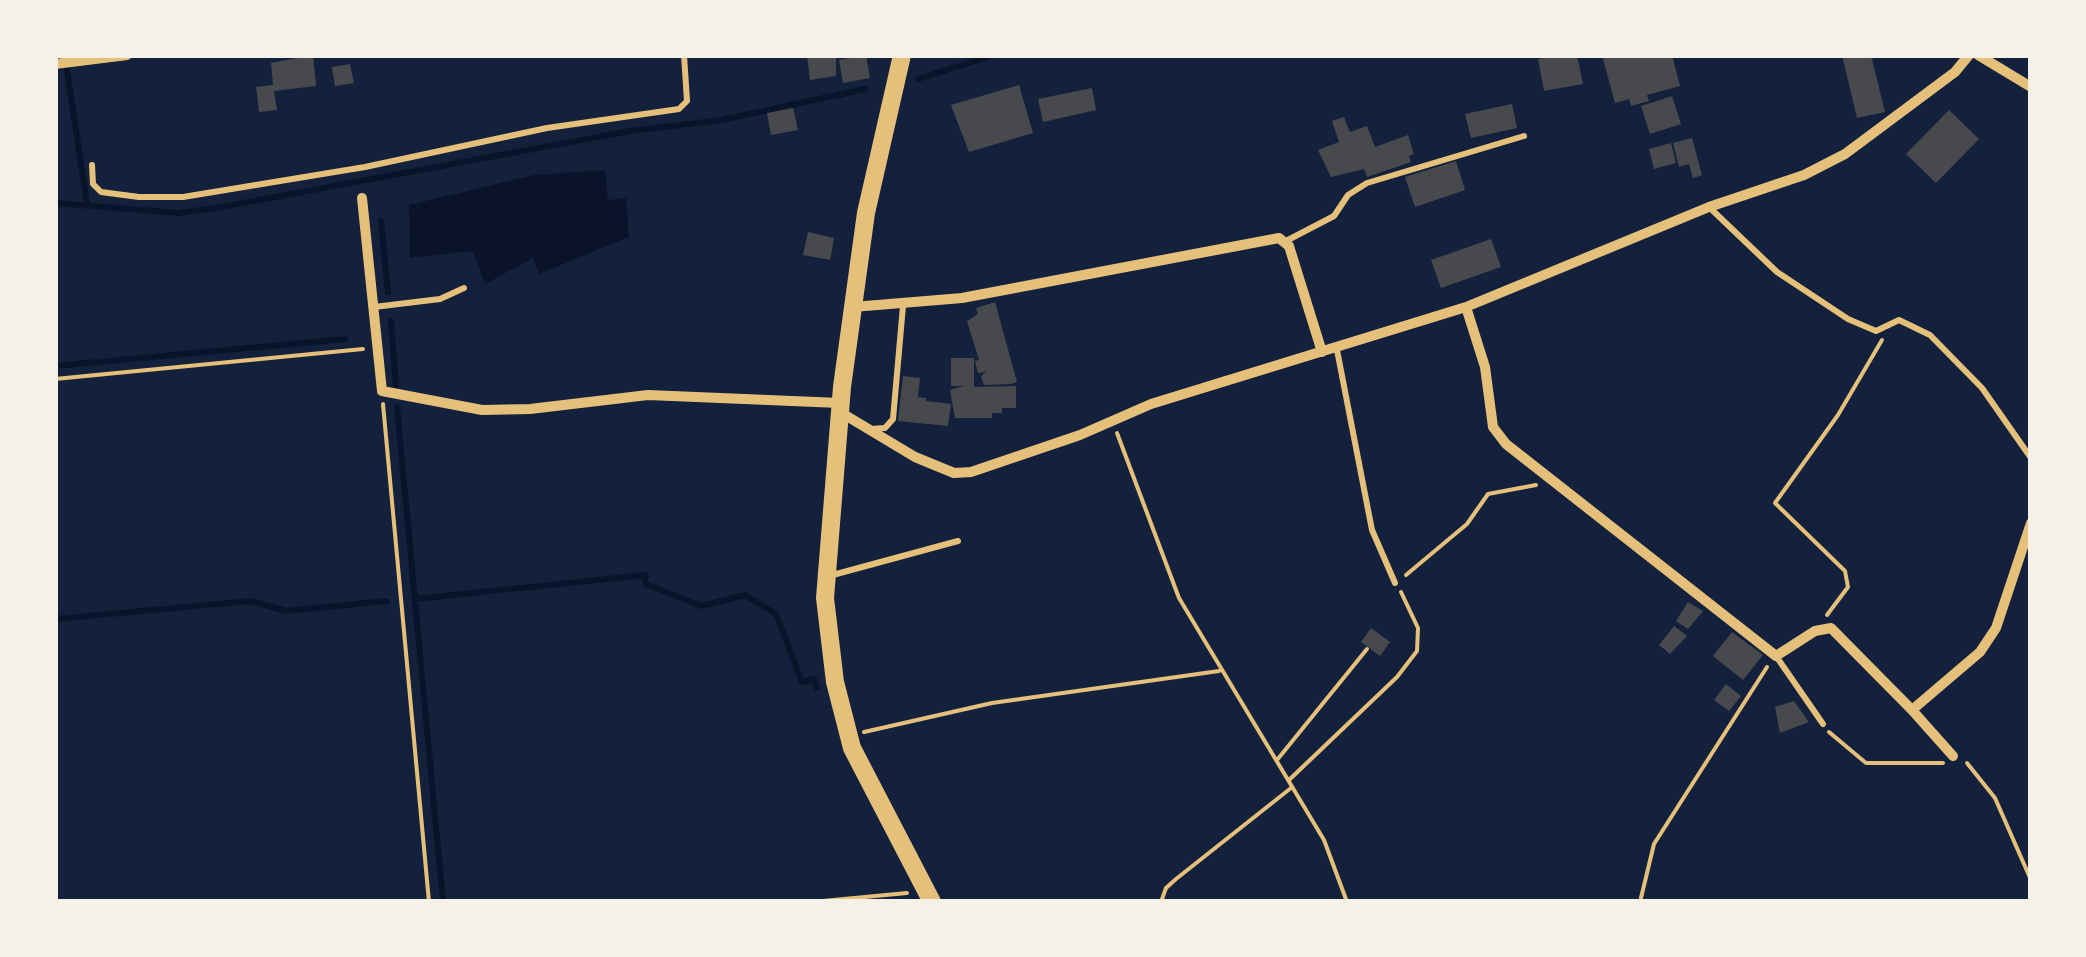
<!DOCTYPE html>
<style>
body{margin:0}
#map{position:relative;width:2086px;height:957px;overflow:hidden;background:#14213d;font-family:Lato,sans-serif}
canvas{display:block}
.frame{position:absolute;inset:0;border:58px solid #f6f1e7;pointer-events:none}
</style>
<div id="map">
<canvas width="2086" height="957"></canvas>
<div class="frame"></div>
</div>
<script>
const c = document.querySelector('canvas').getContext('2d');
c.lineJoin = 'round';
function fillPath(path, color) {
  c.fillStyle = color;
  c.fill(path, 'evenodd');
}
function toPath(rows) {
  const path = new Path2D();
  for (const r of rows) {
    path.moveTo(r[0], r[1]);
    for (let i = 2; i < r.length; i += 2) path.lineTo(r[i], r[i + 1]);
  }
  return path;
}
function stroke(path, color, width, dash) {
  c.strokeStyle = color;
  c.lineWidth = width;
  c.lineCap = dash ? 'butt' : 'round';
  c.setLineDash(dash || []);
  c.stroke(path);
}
fillPath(toPath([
 [605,170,608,200,626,198,629,237,539,274,533,258,485,284,473,251,410,258,409,205,534,175]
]), '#0b132b');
stroke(toPath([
 [67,70,87,204],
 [918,79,994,55],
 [55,203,178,213,216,208,630,131,722,120,865,89],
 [381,221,388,292],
 [391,321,396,386],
 [55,366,345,339],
 [397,407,443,902],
 [415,599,646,575,645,584,702,606,745,595,776,614,802,682,814,679,817,688],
 [55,619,251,601,286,611,387,601]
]), '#0b132b', 6);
fillPath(toPath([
 [313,55,316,86,274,91,277,110,259,112,256,87,273,85,271,63],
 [807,55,836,55,836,76,810,80],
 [866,55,870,78,843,83,839,60],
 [1559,55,1577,55,1583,84,1544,91,1538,59],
 [1602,55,1672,55,1680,86,1647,95,1649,101,1631,106,1629,99,1615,103],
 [1842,55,1871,55,1885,112,1857,118],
 [350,64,354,83,335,86,332,67],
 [1019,85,1033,133,969,152,951,105],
 [1092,88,1096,110,1043,122,1038,99],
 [1672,96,1681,124,1650,134,1641,106],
 [1512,104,1517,128,1471,138,1465,114],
 [793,108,798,130,771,135,767,113],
 [1949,110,1979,139,1936,183,1906,154],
 [1344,117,1350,132,1367,126,1375,147,1408,135,1414,154,1409,156,1411,162,1367,177,1364,169,1331,177,1318,150,1339,142,1332,121],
 [1692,138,1702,175,1693,178,1689,164,1679,167,1673,143],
 [1671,143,1676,163,1654,169,1649,149],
 [1456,161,1465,190,1415,207,1405,177],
 [808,232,834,238,830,260,803,255],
 [1491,239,1501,267,1441,288,1431,260],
 [995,302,1017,382,1011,384,984,385,981,376,986,372,978,373,975,361,979,360,967,321,978,314,976,308],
 [951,358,974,358,974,387,1016,386,1016,408,1002,408,1002,413,992,413,992,418,955,418,950,390,964,386,951,386],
 [903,376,920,378,918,397,926,398,926,401,951,404,948,426,898,421],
 [1688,602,1703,611,1688,629,1676,621],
 [1674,626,1687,636,1670,654,1659,645],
 [1371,628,1390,642,1380,656,1361,642],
 [1732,632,1763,655,1743,680,1713,656],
 [1726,684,1741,696,1729,711,1714,700],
 [1794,701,1809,722,1780,733,1775,707]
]), '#48494c');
stroke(toPath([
 [55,379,363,349],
 [383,404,429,902],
 [1117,433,1179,598,1324,840,1347,902],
 [1406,575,1467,524,1488,494,1536,485],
 [1827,615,1848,587,1845,571,1775,503,1838,415,1882,340],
 [864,732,992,703,1219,671],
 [1829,732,1866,763,1943,763],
 [1277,760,1367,649],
 [1967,763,1995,798,2031,880],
 [1289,780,1397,677,1417,651,1418,628,1401,592],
 [812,902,907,893],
 [1161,902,1166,888,1176,879,1291,788],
 [1640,902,1654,844,1767,667]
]), '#e5c07b', 4);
stroke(toPath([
 [92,165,93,184,101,192,139,197,183,197,365,167,547,128,679,109,687,101,684,55],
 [1710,208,1777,272,1848,319,1876,331,1899,320,1930,335,1982,388,2031,458],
 [1286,241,1334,216,1348,195,1367,183,1524,136],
 [374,307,440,299,464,288],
 [1337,350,1372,530,1395,583],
 [871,429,885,428,893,419,903,306],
 [829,576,958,541],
 [1776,656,1823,724]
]), '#e5c07b', 6);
stroke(toPath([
 [1978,55,2031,87],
 [55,64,127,55],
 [362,198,382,391,482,410,530,409,648,395,840,403],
 [853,307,962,298,1279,238,1289,246,1322,352],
 [1466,307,1485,367,1493,427,1506,444,1776,656,1815,631,1831,628,1912,710,1980,652,1996,628,2031,523],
 [840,412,915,457,954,473,971,472,1080,435,1151,404,1466,307,1709,207,1804,175,1845,154,1955,72,1969,55],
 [1912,710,1953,756]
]), '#e5c07b', 10);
stroke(toPath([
 [902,55,866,213,842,387,825,598,835,682,852,748,932,902]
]), '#e5c07b', 18);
</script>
